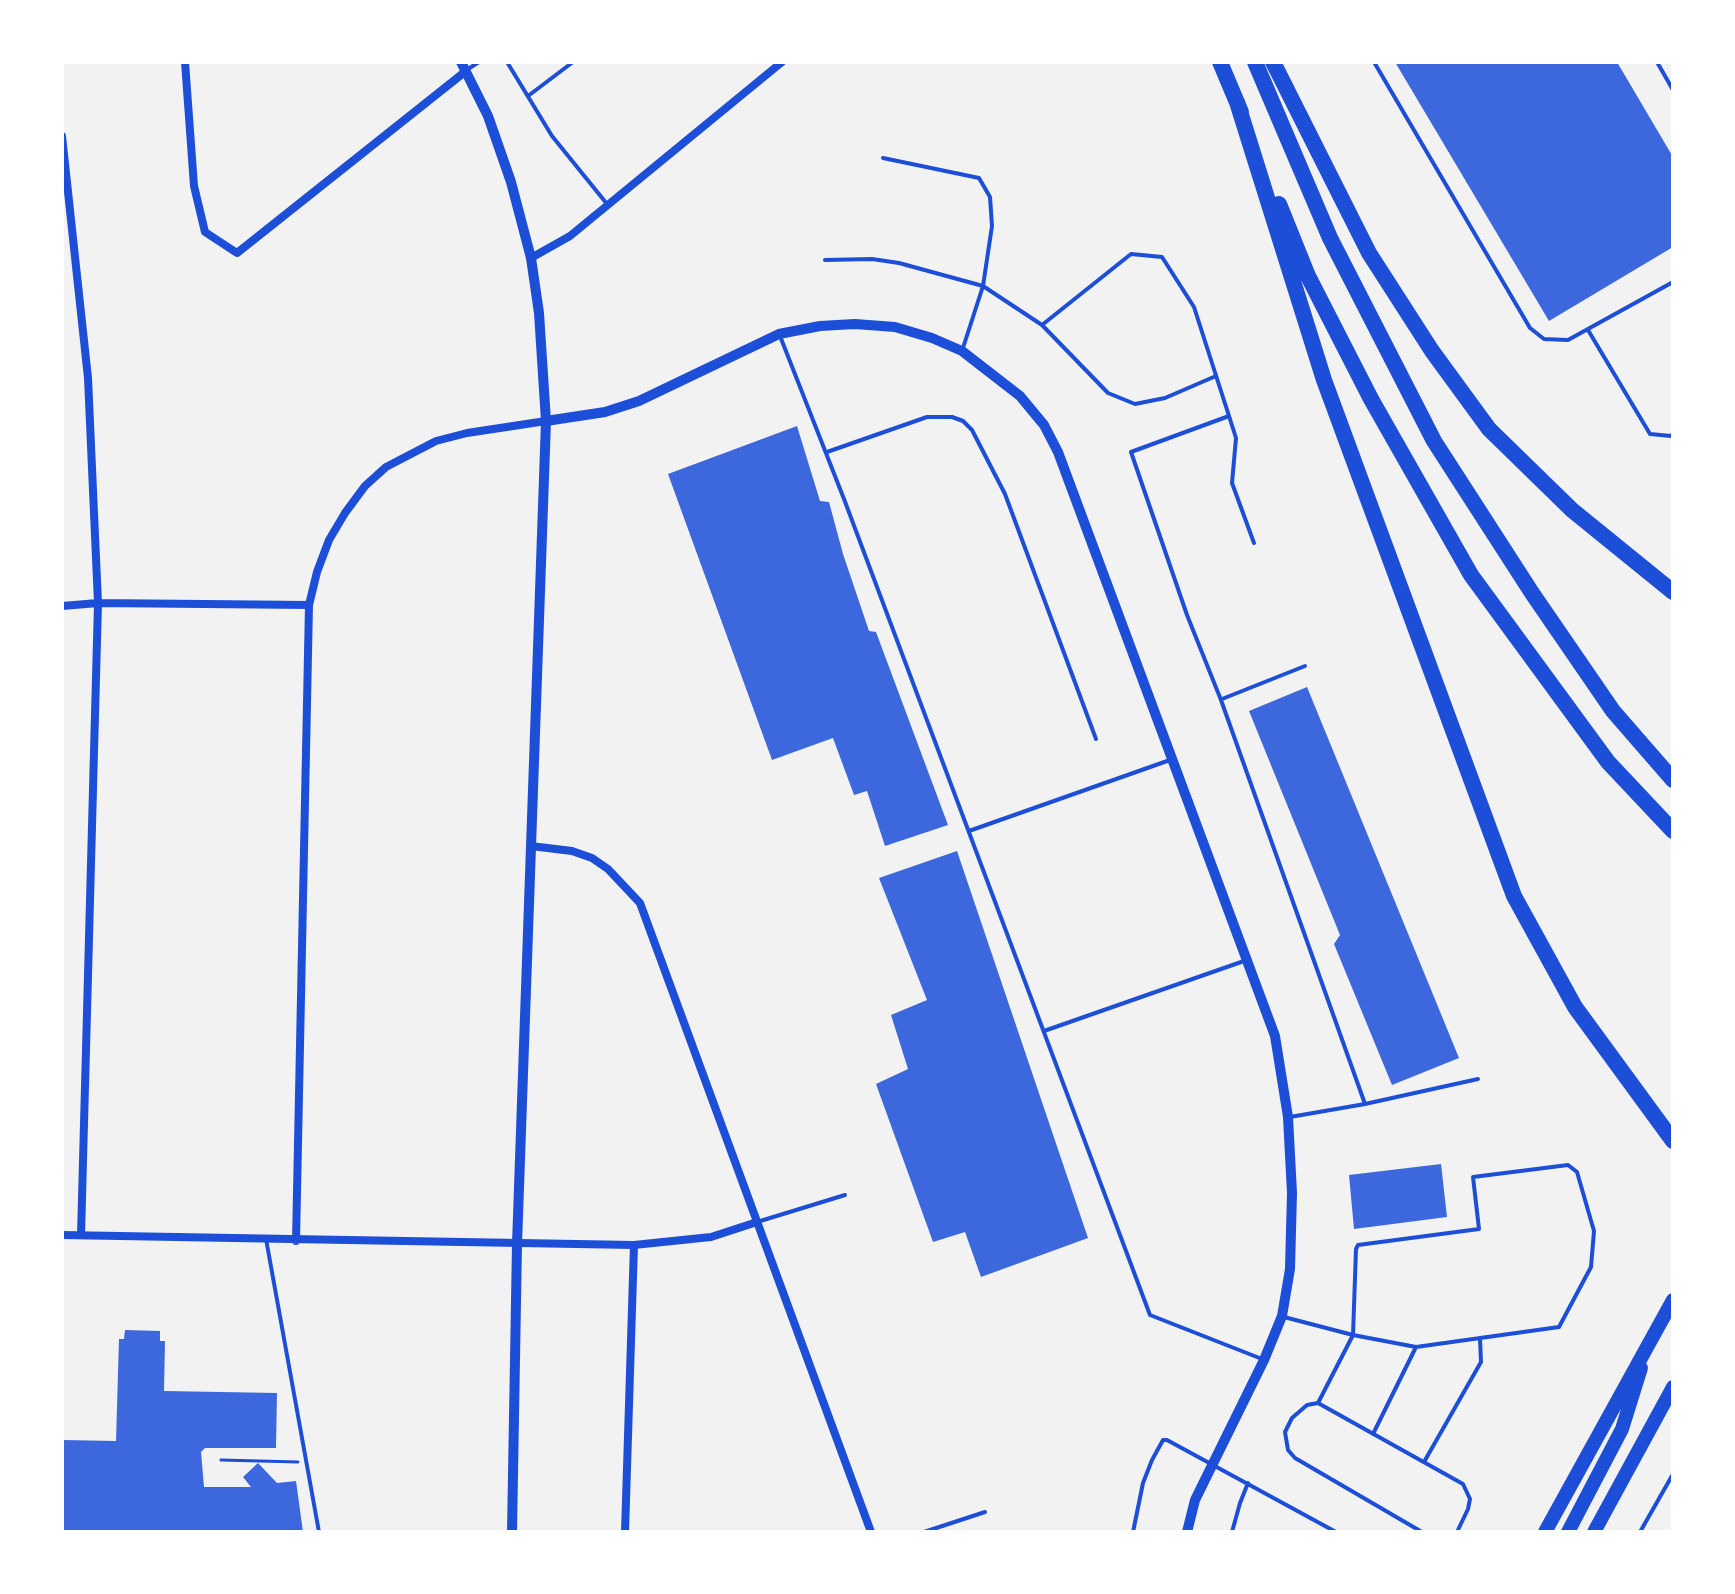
<!DOCTYPE html>
<style>
body{margin:0}
#map{position:relative;width:1735px;height:1594px;overflow:hidden;background:#f2f2f2;font-family:"Open Sans",sans-serif}
canvas{display:block}
.frame{position:absolute;inset:0;border:64px solid #fff;pointer-events:none}
</style>
<div id="map">
<canvas width="1735" height="1594"></canvas>
<div class="frame"></div>
</div>
<script>
const c = document.querySelector('canvas').getContext('2d');
c.lineJoin = 'round';
function fillPath(path, color) {
  c.fillStyle = color;
  c.fill(path, 'evenodd');
}
function toPath(rows) {
  const path = new Path2D();
  for (const r of rows) {
    path.moveTo(r[0], r[1]);
    for (let i = 2; i < r.length; i += 2) path.lineTo(r[i], r[i + 1]);
  }
  return path;
}
function stroke(path, color, width, dash) {
  c.strokeStyle = color;
  c.lineWidth = width;
  c.lineCap = dash ? 'butt' : 'round';
  c.setLineDash(dash || []);
  c.stroke(path);
}
fillPath(toPath([
 [1395,62,1617,62,1673,157,1673,247,1549,321],
 [797,426,820,501,829,502,843,554,869,631,876,632,948,825,885,846,867,791,854,795,833,738,772,760,668,474],
 [1307,687,1459,1058,1392,1085,1334,944,1340,935,1249,711],
 [957,851,1088,1238,981,1277,965,1232,933,1242,876,1084,908,1069,891,1015,927,1000,879,878],
 [1441,1164,1447,1217,1354,1229,1349,1175],
 [125,1330,160,1331,160,1341,165,1341,164,1391,277,1393,276,1448,205,1448,201,1452,204,1487,251,1487,243,1477,258,1463,277,1483,296,1481,303,1532,62,1532,62,1440,116,1441,119,1339,124,1339]
]), '#3d67dc');
stroke(toPath([
 [221,1460,298,1462]
]), '#1d4ed8', 3);
stroke(toPath([
 [507,62,552,136,607,204],
 [1374,62,1530,328,1544,339,1568,340,1673,282],
 [1657,62,1673,90],
 [468,69,479,62],
 [528,96,573,62],
 [825,260,872,259,899,263,983,286,992,226,990,197,979,178,883,158],
 [1042,325,1131,254,1162,257,1194,307,1229,416,1131,452,1187,615,1221,700,1365,1104],
 [1588,330,1650,434,1671,436,1673,434],
 [780,336,844,499,1150,1315,1262,1359],
 [962,351,983,286,1042,325,1108,393,1135,404,1165,398,1216,376],
 [1229,416,1236,438,1232,483,1254,543],
 [827,452,927,417,952,417,963,421,972,430,1005,494,1096,739],
 [1222,699,1305,666],
 [969,831,1170,760],
 [1044,1031,1244,961],
 [1290,1117,1365,1104,1478,1079],
 [757,1222,845,1195],
 [266,1239,319,1532],
 [1284,1317,1353,1335,1416,1347,1559,1327,1591,1267,1594,1231,1577,1172,1568,1165,1473,1177,1479,1229,1358,1245,1356,1249,1353,1335,1318,1403,1463,1484,1470,1499,1468,1509,1457,1532],
 [1318,1403,1307,1405,1292,1418,1285,1432,1288,1450,1295,1458,1422,1532],
 [1373,1434,1416,1347],
 [1424,1462,1481,1362,1480,1339],
 [924,1532,985,1512],
 [1133,1532,1143,1483,1152,1460,1163,1440,1167,1440,1336,1532],
 [1232,1532,1240,1503,1248,1483],
 [1640,1532,1673,1474]
]), '#1d4ed8', 4);
stroke(toPath([
 [185,62,194,186,205,232,237,253,466,71],
 [62,136,88,378,98,603,81,1235],
 [531,258,570,236,782,62],
 [62,606,98,603,309,605],
 [531,846,572,851,592,858,608,869,640,903,871,1532],
 [62,1235,634,1245,711,1237,757,1222],
 [296,1241,309,605,317,572,329,540,345,513,365,486,386,467,436,441,467,433,546,421],
 [625,1532,634,1245]
]), '#1d4ed8', 8);
stroke(toPath([
 [461,62,488,116,511,182,531,258,539,313,546,421,517,1244,512,1532],
 [546,421,605,412,639,401,779,334,820,326,855,324,895,327,932,338,962,351,1020,396,1044,425,1058,452,1275,1036,1288,1117,1292,1193,1290,1269,1282,1316,1264,1360,1195,1500,1187,1532]
]), '#1d4ed8', 10);
stroke(toPath([
 [1545,1532,1673,1300],
 [1568,1532,1622,1429,1641,1368],
 [1594,1532,1673,1387]
]), '#1d4ed8', 14);
stroke(toPath([
 [1220,62,1241,112],
 [1255,62,1330,238,1434,441,1532,593,1613,711,1673,780],
 [1273,62,1369,253,1432,351,1489,429,1572,510,1673,592],
 [1237,102,1324,380,1514,896,1575,1007,1673,1141],
 [1279,204,1308,276,1371,399,1471,575,1608,762,1673,831]
]), '#1d4ed8', 16);
</script>
